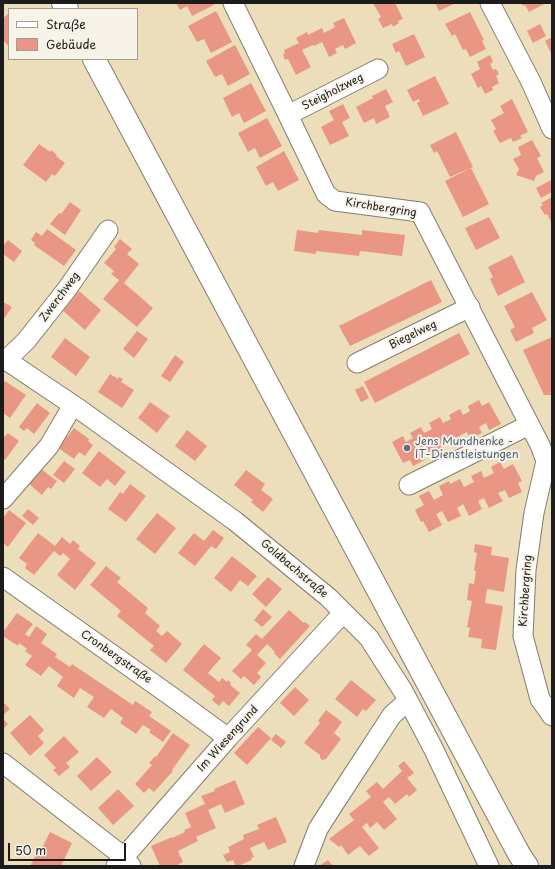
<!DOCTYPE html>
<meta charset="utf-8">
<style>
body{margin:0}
#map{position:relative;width:555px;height:869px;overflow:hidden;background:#ecdebb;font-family:"Playpen Sans",sans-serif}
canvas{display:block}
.frame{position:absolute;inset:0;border:4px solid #1c1c1c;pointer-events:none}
.legend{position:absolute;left:8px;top:8px;width:130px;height:52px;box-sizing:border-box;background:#f7f3e8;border:1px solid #9f9d96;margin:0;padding:5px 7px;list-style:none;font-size:12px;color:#1c1c1c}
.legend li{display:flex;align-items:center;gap:8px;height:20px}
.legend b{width:20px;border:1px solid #9f9d96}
.scale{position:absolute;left:8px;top:843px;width:118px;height:18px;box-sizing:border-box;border:2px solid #1c1c1c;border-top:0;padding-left:5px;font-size:12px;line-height:14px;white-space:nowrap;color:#1c1c1c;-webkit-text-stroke:3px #f7f3e8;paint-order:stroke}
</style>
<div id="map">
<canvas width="555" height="869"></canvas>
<div class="frame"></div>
<ul class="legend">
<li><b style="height:5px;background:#fff"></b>Straße</li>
<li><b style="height:11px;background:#e99784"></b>Gebäude</li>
</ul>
<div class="scale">50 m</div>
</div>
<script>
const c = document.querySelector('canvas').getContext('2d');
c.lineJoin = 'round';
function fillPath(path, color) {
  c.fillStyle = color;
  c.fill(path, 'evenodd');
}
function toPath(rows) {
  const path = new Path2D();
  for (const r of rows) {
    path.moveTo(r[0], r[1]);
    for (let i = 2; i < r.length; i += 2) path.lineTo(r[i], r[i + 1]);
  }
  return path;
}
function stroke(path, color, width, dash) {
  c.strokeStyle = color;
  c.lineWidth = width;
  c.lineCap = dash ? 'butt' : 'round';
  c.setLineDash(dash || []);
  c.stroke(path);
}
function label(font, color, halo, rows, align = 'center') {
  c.font = font + ' "Playpen Sans",sans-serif';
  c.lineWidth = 4;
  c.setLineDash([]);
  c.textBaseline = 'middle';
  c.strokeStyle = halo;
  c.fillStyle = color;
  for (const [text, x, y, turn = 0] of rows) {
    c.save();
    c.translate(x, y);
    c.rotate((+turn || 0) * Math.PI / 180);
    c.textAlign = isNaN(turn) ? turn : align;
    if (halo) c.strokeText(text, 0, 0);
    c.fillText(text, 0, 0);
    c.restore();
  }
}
fillPath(toPath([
 [176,3,213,3,214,5,192,16,187,6,180,10],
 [373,3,395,3,403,19,398,21,399,23,393,27,392,24,383,28,378,19,381,17],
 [435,3,456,3,439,11],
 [521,3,546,3,529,12,525,5,523,6],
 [216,11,232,42,211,53,204,39,197,42,188,26],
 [470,12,484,40,482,41,486,49,470,57,466,49,463,50,455,34,452,36,445,24],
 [8,14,9,15,9,47,3,40,3,18],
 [344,18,356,43,345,49,343,45,335,49,337,53,329,57,322,42,314,46,313,45,302,50,311,67,296,75,288,59,285,60,283,54,285,53,284,50,299,43,296,38,307,32,308,35,322,28,324,33,335,27,333,23],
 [540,24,546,36,533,43,527,31],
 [414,34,425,57,406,66,399,51,396,53,392,44],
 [552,37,552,55,545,41],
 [235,45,250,74,228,86,222,74,215,77,206,61],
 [490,55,493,62,490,64,493,70,496,69,499,74,496,76,499,83,492,87,493,90,485,94,481,86,478,88,471,74,480,69,477,62],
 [435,76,449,104,423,116,417,103,420,101,419,99,413,102,407,90],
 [251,83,266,111,244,123,239,113,232,117,223,98],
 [386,89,393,102,385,106,390,117,376,124,374,118,364,123,356,107,373,98,372,96],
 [512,99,528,132,520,136,522,138,513,142,511,138,500,143,493,131,496,129,491,120,504,113,500,106],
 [343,104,350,118,342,122,349,136,330,145,321,127,334,120,329,111],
 [267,118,282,146,260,158,255,148,248,152,238,133],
 [456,132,473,167,450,177,437,151,434,153,430,145],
 [532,140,541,156,537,158,544,172,536,176,534,181,516,175,519,169,513,159,521,155,518,147],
 [39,144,50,152,51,150,57,155,56,156,65,163,55,176,52,174,46,182,23,165],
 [284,151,299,180,278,191,273,182,266,186,256,167],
 [471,168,489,204,463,217,445,181],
 [551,180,552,192,541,198,536,188],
 [552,197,552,224,547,214,545,215,540,207,543,205,541,203],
 [70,202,81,210,65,235,50,224,59,213,61,214],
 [489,217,500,238,476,250,465,228],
 [47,229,76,250,64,266,34,245,35,243,31,240,36,232,42,236],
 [297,230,318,233,319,230,362,235,362,230,405,235,402,256,360,251,359,256,316,251,316,254,294,251],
 [120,239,132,249,127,254,139,264,124,283,153,308,137,327,103,299,119,280,111,274,114,271,104,263,116,249,114,247],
 [8,240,22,251,14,262,3,254,3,246],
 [512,255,525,282,498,296,490,279,493,277,488,267],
 [431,280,442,302,350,346,339,326],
 [79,291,101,310,85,330,63,311],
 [532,292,547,320,532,328,534,333,516,342,510,330,515,327,504,306],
 [3,302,12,307,3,320],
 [137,331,148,339,134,358,123,349],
 [459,333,470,354,375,403,364,382],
 [552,337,552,395,544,395,523,350],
 [65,338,90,357,76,376,51,357],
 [175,355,184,362,170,382,161,376],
 [110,374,118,379,119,377,123,379,121,382,134,390,122,408,98,392],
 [5,381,26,395,10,418,3,413,3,384],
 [363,386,369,398,361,402,355,390],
 [479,400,482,406,489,402,501,424,489,430,486,423,479,427,482,433,470,439,467,432,459,436,462,441,451,447,447,440,440,444,443,451,432,457,428,450,421,454,425,460,413,466,410,460,403,463,392,442,403,436,406,442,413,438,410,433,421,427,424,433,432,429,429,423,440,417,443,423,451,419,449,415,460,409,463,415,470,411,468,406],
 [150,402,170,416,157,433,138,418],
 [37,403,50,413,34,434,27,428,24,431,19,427],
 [74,428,89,439,88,441,93,445,85,456,79,452,74,459,57,447,66,436,67,437],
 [187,430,207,446,195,461,175,446],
 [8,433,19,441,5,460,3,458,3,436,4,437],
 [99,451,126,472,115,486,107,479,100,487,82,473],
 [64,461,75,469,64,483,53,475],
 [500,462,504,469,513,464,522,481,518,483,522,492,509,498,505,490,498,493,503,501,489,508,484,498,478,501,482,509,469,516,463,504,457,508,461,516,448,522,442,511,436,514,442,525,429,532,423,521,421,522,415,510,424,505,419,496,429,491,434,500,443,495,439,486,449,481,450,484,460,479,464,487,474,482,471,476,481,471,484,478,494,473,491,467],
 [41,469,57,481,51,489,48,487,42,495,29,484],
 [246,470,265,484,261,490,273,499,263,512,251,502,253,500,234,485],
 [130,484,146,496,126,522,108,509,120,492,123,494],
 [28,509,39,518,33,525,22,516],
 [9,510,26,523,8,547,3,543,3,518],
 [157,513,176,528,155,554,136,539],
 [213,530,224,538,216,549,211,546,195,566,178,553,194,533,204,541],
 [38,533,55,546,62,537,70,544,73,540,80,546,78,549,96,563,75,590,57,575,70,559,63,553,60,556,54,551,34,575,25,568,27,564,19,558],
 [475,544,492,547,491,555,509,558,504,592,487,589,485,603,503,606,496,650,481,648,482,639,468,637,470,628,467,627,472,601,467,600,469,583,474,584,476,571,474,571,477,553,474,552],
 [232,556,257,576,248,586,240,580,231,592,214,578],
 [106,566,121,578,117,582,148,608,145,613,160,626,156,631,162,636,167,631,182,644,166,663,150,650,154,646,117,616,121,611,90,585],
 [268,577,282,589,266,607,252,594],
 [263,609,272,617,262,627,254,620],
 [289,610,304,623,305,622,310,626,280,659,274,653,275,652,267,644,257,655,266,663,257,673,261,677,254,685,244,676,241,679,232,671,252,650,246,645,256,634,262,639],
 [17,613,33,624,25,634,29,637,36,626,47,634,41,643,57,654,55,657,70,667,72,664,133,705,135,701,152,712,149,716,171,731,163,742,149,732,151,730,143,725,136,734,120,723,123,718,111,709,104,718,87,707,94,697,80,688,74,698,57,686,63,677,49,666,41,676,25,665,32,656,25,651,27,649,19,643,18,646,3,636,3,632],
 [204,644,221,658,208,673,219,682,222,678,227,682,228,680,231,683,230,685,240,693,229,706,223,701,219,706,212,700,215,696,183,670],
 [351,680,376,700,366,711,363,709,357,717,335,699],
 [295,687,309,700,294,716,280,703],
 [3,702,10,709,3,715],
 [326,710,342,722,334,733,341,739,326,759,322,760,320,758,320,755,304,743,320,723,318,721],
 [30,715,44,730,38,736,44,743,30,756,10,733],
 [3,719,8,724,3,729],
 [258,727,271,738,247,765,234,753],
 [173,733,190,745,172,770,173,771,154,792,149,788,144,793,135,784,152,765,149,763,155,756,156,757],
 [276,734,286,742,281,748,271,740],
 [64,736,79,752,66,763,70,767,59,776,53,770,56,768,44,755],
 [97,757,112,772,91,791,77,776],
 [404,761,414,773,407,778,417,790,409,797,407,794,395,804,389,797,383,802,397,819,384,830,377,822,370,828,367,823,362,827,379,848,369,856,360,846,348,855,341,845,339,847,329,839,354,820,349,814,371,797,366,791,377,782,383,789,402,771,398,766],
 [235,780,245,804,225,813,221,804,208,810,216,828,196,837,198,841,178,851,183,862,175,866,160,866,151,846,172,837,172,838,185,832,184,830,191,827,185,813,205,804,201,796,215,791,214,789],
 [118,789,134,806,113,825,98,808],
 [276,817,287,842,268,850,264,842,250,848,254,857,251,858,252,860,238,866,236,866,233,860,227,862,223,855,230,852,228,847,244,839,243,835,259,829,257,825],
 [50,832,72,843,61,866,30,866,36,855,38,856],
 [328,860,333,866,319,866]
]), '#e99784');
const minor = toPath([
 [233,3,288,115,326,194,335,201,420,212,540,445,546,461,534,513,526,570,523,636,540,699,552,716],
 [490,3,531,82,552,129],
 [288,115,378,69],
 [3,358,79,409,235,521,328,597,369,638,403,691,433,748,489,866],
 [6,360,26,341,67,289,108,230],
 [357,363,470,307],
 [409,485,529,425],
 [3,499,49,446,73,405],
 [3,577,175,699,228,738],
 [3,763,124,857,131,866],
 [116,866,228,738,343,613],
 [304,866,318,829,332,807,392,715,408,701]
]);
const secondary = toPath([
 [63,3,67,9],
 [94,59,519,854,527,866]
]);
stroke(minor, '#847d6c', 21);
stroke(secondary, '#847d6c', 24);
stroke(minor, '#fff', 19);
stroke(secondary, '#fff', 22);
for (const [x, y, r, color] of [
 [407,448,4,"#5c6f8a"]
]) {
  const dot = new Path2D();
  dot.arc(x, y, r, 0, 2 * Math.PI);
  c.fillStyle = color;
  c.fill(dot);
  stroke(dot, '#f7f3e8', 1.5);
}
label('11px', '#1c1c1c', '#f7f3e8', [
 ["Steigholzweg",333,92,-27],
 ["Kirchbergring",381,208,9],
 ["Zwerchweg",60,297,-53],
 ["Biegelweg",413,335,-26],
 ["Goldbachstraße",294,569,40],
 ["Kirchbergring",526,591,-86],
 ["Cronbergstraße",116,657,35],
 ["Im Wiesengrund",228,739,-48]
]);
label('11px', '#4e5e75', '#f7f3e8', [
 ["Jens Mundhenke -",415,442],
 ["IT-Dienstleistungen",415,455]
], 'left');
</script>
